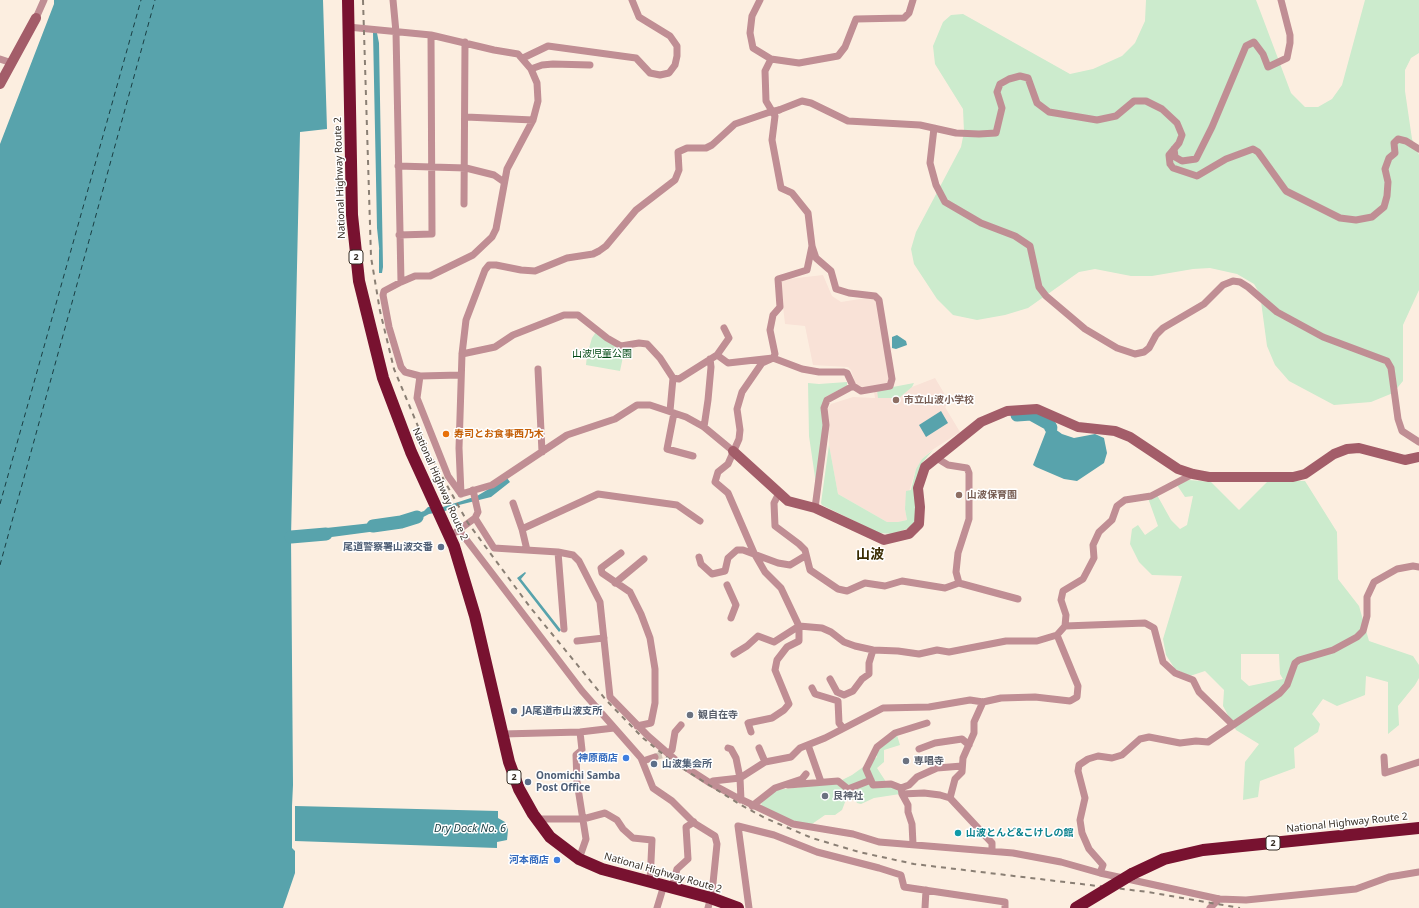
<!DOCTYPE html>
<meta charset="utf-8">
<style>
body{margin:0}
canvas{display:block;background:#fceee0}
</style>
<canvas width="1419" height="908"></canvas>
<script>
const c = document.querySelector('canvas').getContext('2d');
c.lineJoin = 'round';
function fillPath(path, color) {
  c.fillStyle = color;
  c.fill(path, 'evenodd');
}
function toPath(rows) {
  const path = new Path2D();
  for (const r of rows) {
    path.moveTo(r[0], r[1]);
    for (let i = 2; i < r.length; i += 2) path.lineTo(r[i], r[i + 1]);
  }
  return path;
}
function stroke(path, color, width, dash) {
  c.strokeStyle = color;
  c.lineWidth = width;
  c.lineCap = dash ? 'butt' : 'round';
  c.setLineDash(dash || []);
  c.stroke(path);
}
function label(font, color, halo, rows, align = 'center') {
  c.font = font + ' "Noto Sans","Noto Sans JP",sans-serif';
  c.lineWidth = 3;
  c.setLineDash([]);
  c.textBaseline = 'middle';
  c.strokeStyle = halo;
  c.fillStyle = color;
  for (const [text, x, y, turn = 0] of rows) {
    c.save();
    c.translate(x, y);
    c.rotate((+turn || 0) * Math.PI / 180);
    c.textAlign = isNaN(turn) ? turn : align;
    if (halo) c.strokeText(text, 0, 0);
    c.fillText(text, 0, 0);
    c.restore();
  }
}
fillPath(toPath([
 [823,275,832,296,841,302,872,297,876,300,890,379,888,383,899,397,912,387,935,378,950,403,945,407,960,432,932,450,922,459,916,469,906,501,905,509,907,520,898,522,887,522,838,494,829,445,828,408,831,404,853,397,875,398,873,386,862,388,856,386,851,370,848,367,813,365,805,326,785,324,780,280]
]), '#f9e2d7');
fillPath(toPath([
 [1146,0,1256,0,1291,93,1305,107,1318,107,1332,99,1342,85,1365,0,1419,0,1419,53,1411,58,1405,70,1405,91,1412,139,1419,155,1419,290,1403,325,1403,381,1393,393,1371,402,1334,405,1289,381,1275,365,1267,346,1260,294,1254,284,1237,274,1210,268,1193,269,1152,276,1131,276,1095,269,1079,272,1028,308,1005,315,977,320,953,315,937,299,914,264,911,249,916,232,961,147,964,132,963,109,935,64,933,46,943,22,951,15,963,14,1070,74,1093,69,1122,56,1135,43,1145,21],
 [596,332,624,352,620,371,586,365,587,355,592,338],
 [847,382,847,386,825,397,825,425,816,484,809,436,808,383,819,384],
 [914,383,912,387,899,398,878,398,877,390],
 [829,445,838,494,887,522,898,522,907,520,905,509,906,491,911,490,916,469,922,459,933,450,922,463,916,520,909,528,893,534,879,533,822,505,821,503],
 [1189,480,1211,482,1239,510,1268,481,1305,481,1337,532,1338,579,1359,606,1369,641,1413,656,1419,665,1419,678,1415,685,1398,706,1399,725,1388,734,1388,682,1366,676,1365,695,1337,706,1323,699,1312,714,1320,724,1318,732,1294,748,1295,768,1260,781,1258,797,1243,800,1245,762,1259,744,1236,730,1223,706,1224,690,1205,671,1190,676,1175,669,1166,655,1163,639,1182,576,1152,575,1139,562,1130,544,1132,529,1138,525,1145,535,1158,526,1148,498,1157,495,1171,520,1180,529,1187,525,1193,496,1185,497,1177,485],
 [1241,654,1279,654,1280,674,1283,679,1249,686,1241,679],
 [897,735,900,745,884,750,884,762,877,768,888,785,899,788,900,794,874,798,861,804,857,803,855,799,851,800,850,791,840,781,852,775,877,757,875,752],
 [837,783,846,790,847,797,842,810,835,815,825,815,812,824,794,823,762,809,761,801,776,790]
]), '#ccebcd');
fillPath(toPath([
 [54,0,323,0,327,129,300,132,291,537,293,785,292,806,292,848,295,851,295,873,283,908,0,908,0,144,54,4],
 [373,32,377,33,379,43,383,267,382,273,379,273,379,268,381,266,377,228],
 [897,335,906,341,907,345,896,349,892,348,892,337],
 [941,411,948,423,926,437,919,425],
 [1047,429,1055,429,1062,434,1074,438,1095,434,1104,438,1107,453,1104,463,1077,481,1064,479,1036,467,1033,465],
 [507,478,510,482,491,497,459,505,445,511,429,514,414,522,401,526,400,519,424,511,428,507,443,507,477,496],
 [390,521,392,529,309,540,308,530],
 [525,572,526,573,521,579,561,630,559,632,517,578],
 [295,806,498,811,498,818,505,822,508,830,507,840,497,842,497,848,295,841]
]), '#58a3ac');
stroke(toPath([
 [380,250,380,270]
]), '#58a3ac', 2);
stroke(toPath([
 [1017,415,1031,414,1049,424,1051,428],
 [373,526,401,522,417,517],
 [291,537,326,534]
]), '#58a3ac', 13);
stroke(toPath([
 [0,504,141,0],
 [0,565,155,0]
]), '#1a3e43', 1, [5, 4]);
stroke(toPath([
 [655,757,668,753]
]), '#d4c7ba', 7, [7, 3.5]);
stroke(toPath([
 [393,0,396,32,401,282],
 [760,0,752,16,750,33,753,48,771,59],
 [36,18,44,0],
 [348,27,431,35,494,50,518,54,531,69,537,83,538,101,533,120,507,169,496,229,492,237,473,255,430,276,415,276,401,282,384,291,383,295,389,327,401,367,405,372,420,376,460,375],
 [523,58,548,46,636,58,650,73,660,75,669,73,675,65,677,56,677,46,670,36,639,17,632,0],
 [0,59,12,63],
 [531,69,542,65,553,64,590,65],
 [779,110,802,101,811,103,848,121,920,125,956,133,979,134,996,133,1002,108,997,92,1000,84,1009,79,1020,76,1028,78,1037,103,1049,112,1097,120,1116,116,1134,101,1146,101,1162,109,1177,123,1182,135,1179,143,1169,155,1170,164,1173,168,1197,176,1226,159,1253,149,1258,152,1286,191,1340,218,1356,220,1372,217,1384,207,1387,196,1388,182,1385,169,1389,158,1395,153,1394,143,1398,139,1406,141,1419,149],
 [466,117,533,120],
 [934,128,930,163,936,185,945,202,981,223,1015,236,1030,246,1039,287,1046,296,1085,329,1117,348,1135,354,1144,352,1149,348,1156,335,1163,328,1204,304,1223,285,1233,281,1240,282,1248,287,1277,312,1323,337,1387,361,1391,368,1398,419,1402,431,1419,442],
 [1174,149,1175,157,1182,161,1196,159,1212,127,1246,46,1254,42,1263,54,1268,67,1287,58,1290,43,1290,35,1281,0],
 [398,166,466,168,494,175,504,182],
 [464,204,465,42],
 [399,235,432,234,431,35],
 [462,354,495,347,513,335,564,315,578,315,607,338,621,346,639,343,647,344,660,358,673,378,670,411],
 [717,355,729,338,724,328],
 [538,369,542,452],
 [420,376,417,398,448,476,461,494],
 [673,378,679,379,717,355,728,363,773,358,802,369,819,372,844,372,847,373,853,386,861,391,890,386,892,379,879,300,875,296,849,293,836,289,831,271,816,258,812,246,808,213,792,193,781,188,772,140,775,116,766,101,765,71,771,59,799,63,838,56,845,47,856,19,904,18,909,13,913,0],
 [674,413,667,449,693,456],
 [704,427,708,400,711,367,710,359],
 [935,457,948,465,967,468,969,473,969,519,958,553,956,572,959,583],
 [779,493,774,503,775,526,799,544,805,550,810,570,838,589,847,591,865,583,885,586,902,581,945,588,959,583,1018,599],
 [461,494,459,448,462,354,466,320,485,270,489,265,496,265,521,270,535,271,567,258,593,254,599,251,606,246,636,210,675,180,679,170,678,152,687,148,706,148,712,145,735,124,770,112],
 [461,494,492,485,567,435,615,419,637,405,650,405,686,417,704,427,733,451],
 [513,503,522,529],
 [815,508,826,425,824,408,827,400,853,386],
 [475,518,494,548,558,552,573,555,579,561,600,602,610,697,648,736,679,763,710,783,736,797,793,824,853,834,879,842,1013,853,1061,862,1100,873,1219,899,1246,900,1356,889,1389,877,1419,872],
 [459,530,582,691,641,758,653,788,672,801,694,823,715,836,717,844,712,893,708,908],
 [456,532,475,518,478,512,473,490],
 [527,550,522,529,598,494,677,505,700,521],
 [558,552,564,629],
 [621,553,601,568,602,573,630,592,641,614,650,638,655,669,655,703,651,723,637,726],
 [699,557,701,564,712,574,725,571,728,558,737,550,743,550,778,563,790,565,805,556],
 [615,583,644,559],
 [727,585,736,605,731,618],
 [1065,626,1066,615,1061,600,1063,591,1083,579,1094,558,1093,545,1099,532,1112,520,1117,506,1125,500,1151,496,1193,474],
 [577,641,604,638],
 [734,654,747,646,758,636,774,642,799,626,822,628,831,632,844,642,855,646,873,650,898,651,919,654,937,650,949,652,1006,641,1037,641,1057,635,1065,626,1145,623,1154,628,1163,662,1175,673,1193,680,1199,692,1233,725],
 [830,679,837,692,844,695,853,691,862,679,869,674,869,663,873,650],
 [812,688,815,694,838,701,839,723,843,728],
 [927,723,895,733,877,747,866,769,873,785,891,784,901,788,909,785,917,777,937,768,962,766],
 [751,732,748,723,772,718,784,710,789,704,775,670,777,660,787,647,799,641,799,626,781,588,765,572,754,553,728,493,715,482,718,472,728,464,739,439,740,430,737,409,742,392,762,363,773,358,775,354,770,330,773,315,780,307,778,279,807,270,812,246],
 [503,734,580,732,614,728],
 [808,745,821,782],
 [728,748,731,749,736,758,740,778,741,800],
 [759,748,765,762],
 [919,749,935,743,962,739,969,745],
 [668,753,672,750,675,732,681,725],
 [1384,757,1385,773,1419,762],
 [643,761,655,757],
 [710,783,713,781,740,778,765,762,791,757,800,748,825,738,883,708,929,707,970,700,983,702,1001,698,1035,697,1070,701,1077,697,1078,686,1057,635],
 [788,785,838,781,848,789,871,780],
 [901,788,902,794,924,793,940,795,950,798,992,843,992,851],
 [902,794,908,805,908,812,912,824,913,844],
 [950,798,955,779,962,772,963,758,974,733,974,722,983,702],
 [752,806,775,788,802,779,806,774],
 [541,825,541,819,583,819,605,813,617,820,623,829,633,838,652,840,650,882],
 [579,859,586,839,577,782,576,755,582,750,580,732],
 [1100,873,1103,865,1089,849,1082,833,1080,820,1085,798,1078,771,1079,765,1088,759,1098,756,1112,758,1122,755,1140,739,1149,737,1180,743,1196,741,1208,742,1280,693,1287,685,1295,663,1299,660,1333,650,1357,637,1363,631,1367,616,1367,597,1374,582,1397,569,1413,566,1419,567],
 [672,887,677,869,688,859,686,827,694,822],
 [657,908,664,885],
 [749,908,738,826,774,835,817,852,879,868,901,875,904,887,1005,902,1005,908],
 [925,908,926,890],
 [1210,908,1219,899]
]), '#c08e94', 7);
stroke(toPath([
 [0,84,36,18],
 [733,451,788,501,815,508,884,540,909,534,919,524,920,507,918,488,925,467,981,422,1007,411,1037,409,1078,427,1115,431,1130,437,1178,469,1193,474,1209,477,1293,477,1305,474,1334,454,1347,449,1359,448,1405,460,1419,457]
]), '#a35d69', 10);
stroke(toPath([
 [348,0,352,215,359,281,383,378,411,452,454,546,475,616,509,762,519,789,533,814,550,837,579,859,602,869,711,898,738,908],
 [1132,874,1164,859,1203,850,1419,828]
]), '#781230', 12);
stroke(toPath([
 [363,0,371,257,380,311,394,369,430,455,468,523,530,607,606,700,643,738,674,763,741,805,765,818,812,838,859,852,914,864,1148,892,1240,908]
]), '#8a7f74', 2, [5, 5]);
stroke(toPath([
 [770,112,779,110]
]), '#c08e94', 7);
stroke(toPath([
 [1076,908,1132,874]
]), '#781230', 12);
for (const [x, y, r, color] of [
 [896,400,4,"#8d6e63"],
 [446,434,4,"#e8710a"],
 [959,495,4,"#8d6e63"],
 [441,547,4,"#5c6f8a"],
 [514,711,4,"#5c6f8a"],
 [690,715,4,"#6b7280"],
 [626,758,4,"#3f7fe0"],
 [906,761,4,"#6b7280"],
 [654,764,4,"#5c6f8a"],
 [528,782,4,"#5c6f8a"],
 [825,796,4,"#6b7280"],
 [958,833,4,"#0f9aa8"],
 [557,860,4,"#3f7fe0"]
]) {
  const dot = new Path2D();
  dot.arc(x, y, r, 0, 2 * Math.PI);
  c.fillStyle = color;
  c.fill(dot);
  stroke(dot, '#fff', 1.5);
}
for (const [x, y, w] of [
 [356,257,14],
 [514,777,14],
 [1273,843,14]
]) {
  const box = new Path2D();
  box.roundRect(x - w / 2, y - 7, w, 14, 3);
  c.fillStyle = '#fff';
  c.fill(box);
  stroke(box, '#352d24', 1);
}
label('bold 9px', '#352d24', null, [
 ["2",356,257],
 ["2",514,777],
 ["2",1273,843]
]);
label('10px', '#352d24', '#fff', [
 ["National Highway Route 2",340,178,-92],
 ["National Highway Route 2",440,484,66],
 ["National Highway Route 2",1347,823,-6],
 ["National Highway Route 2",663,873,16]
]);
label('10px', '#004814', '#fff', [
 ["山波児童公園",602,354]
]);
label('bold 10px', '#785e54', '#fff', [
 ["市立山波小学校",904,400],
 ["山波保育園",967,495]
], 'left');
label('bold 10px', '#c56008', '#fff', [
 ["寿司とお食事西乃木",454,434]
], 'left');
label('bold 10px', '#4e5e75', '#fff', [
 ["尾道警察署山波交番",433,547,"right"],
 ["JA尾道市山波支所",522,711],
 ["山波集会所",662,764],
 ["Onomichi Samba",536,776],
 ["Post Office",536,788]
], 'left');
label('bold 10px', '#5b616d', '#fff', [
 ["観自在寺",698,715],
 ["専唱寺",914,761],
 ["艮神社",833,796]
], 'left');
label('bold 10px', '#366cbe', '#fff', [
 ["神原商店",618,758],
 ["河本商店",549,860]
], 'right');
label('bold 10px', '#0d838f', '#fff', [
 ["山波とんど&こけしの館",966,833]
], 'left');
label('italic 11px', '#1a3e43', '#fff', [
 ["Dry Dock No. 6",470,829]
]);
label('bold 14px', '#392b00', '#fff', [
 ["山波",870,555]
]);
</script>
